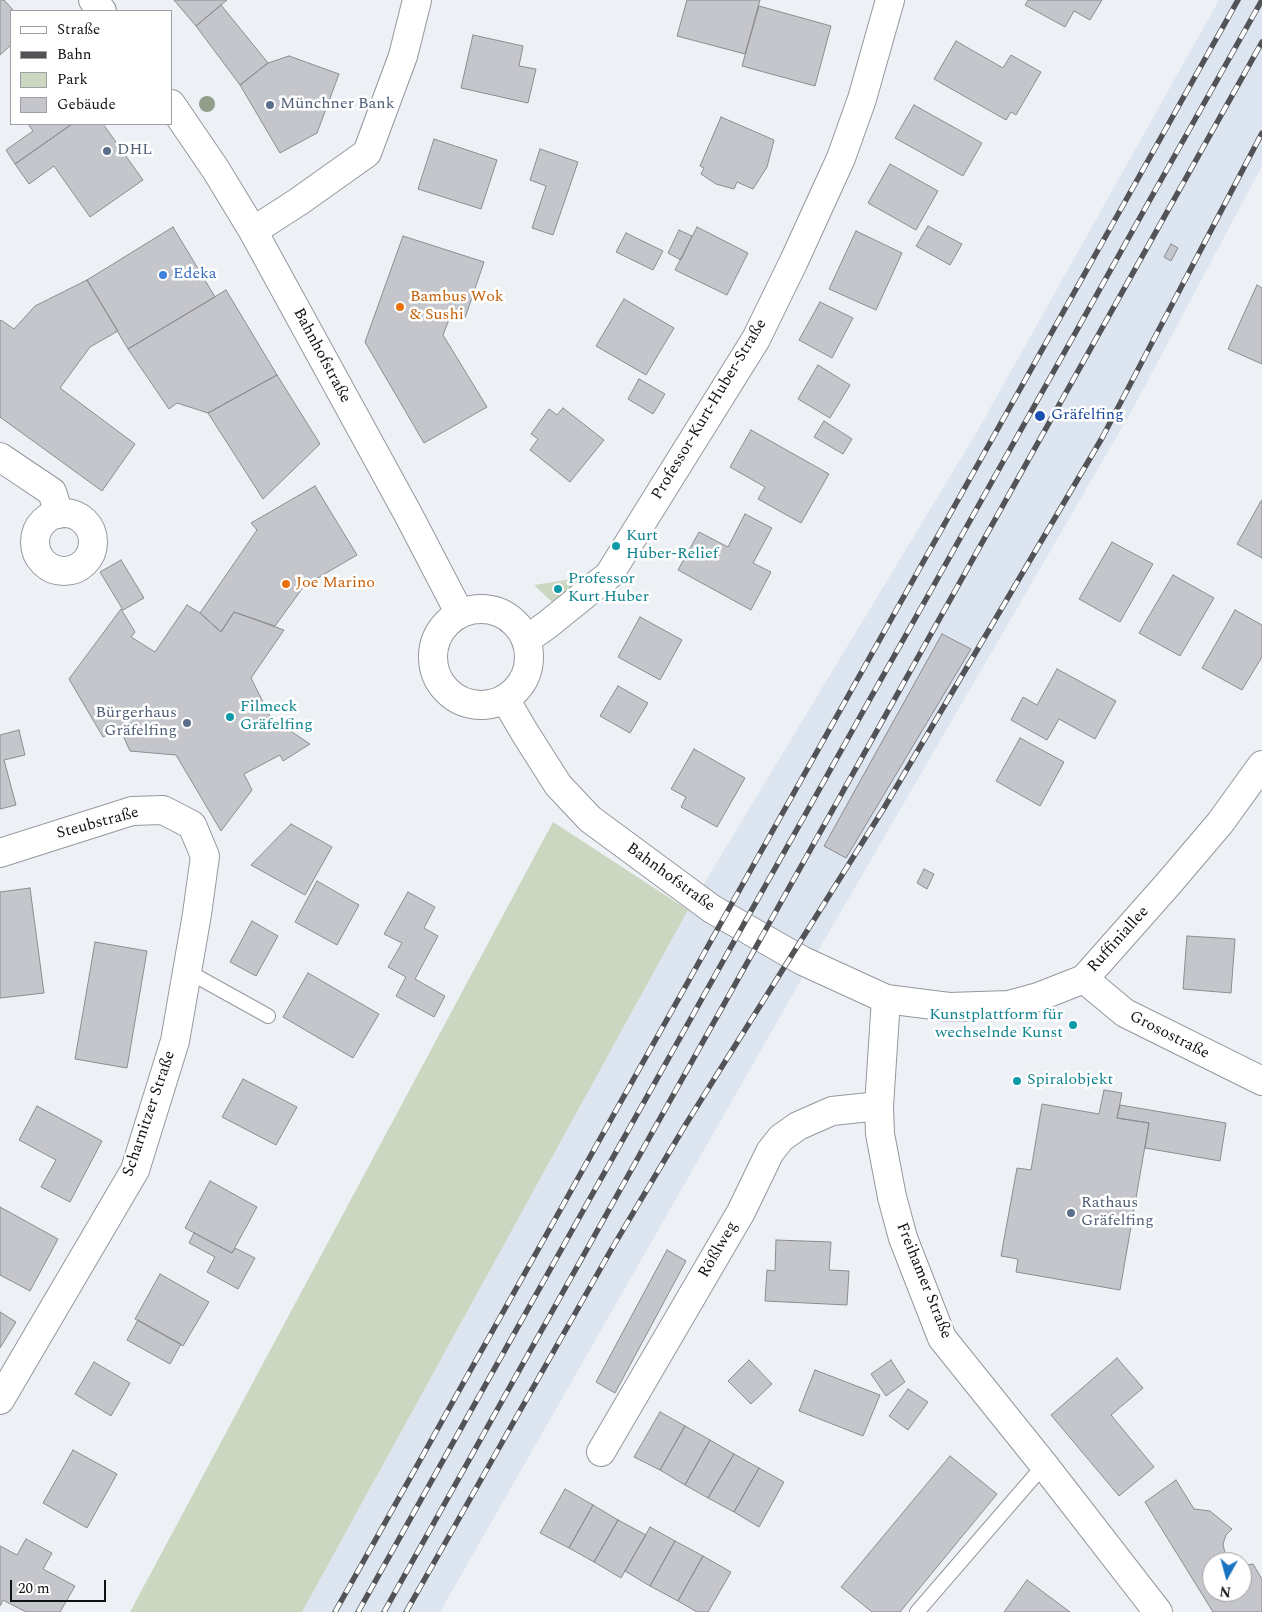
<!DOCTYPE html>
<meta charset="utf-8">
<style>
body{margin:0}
#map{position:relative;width:1262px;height:1612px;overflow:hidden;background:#edf1f6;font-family:Spectral,serif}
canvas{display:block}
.legend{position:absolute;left:10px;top:10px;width:162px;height:115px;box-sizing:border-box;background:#fff;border:1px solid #9fa0a1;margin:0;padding:6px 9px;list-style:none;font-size:15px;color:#101113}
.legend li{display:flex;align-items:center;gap:10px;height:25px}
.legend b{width:25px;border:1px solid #9fa0a1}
.north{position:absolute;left:1202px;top:1552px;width:50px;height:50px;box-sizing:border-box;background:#fff;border:1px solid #9fa0a1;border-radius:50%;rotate:187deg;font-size:14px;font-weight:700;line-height:20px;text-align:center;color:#101113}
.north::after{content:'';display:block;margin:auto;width:18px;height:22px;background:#1b74c1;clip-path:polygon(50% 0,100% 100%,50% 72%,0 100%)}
.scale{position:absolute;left:10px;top:1580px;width:96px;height:22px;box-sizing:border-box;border:2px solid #101113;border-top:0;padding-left:6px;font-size:15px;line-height:18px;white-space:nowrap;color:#101113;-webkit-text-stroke:4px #fff;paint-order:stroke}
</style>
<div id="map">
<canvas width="1262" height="1612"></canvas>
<ul class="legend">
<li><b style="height:6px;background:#fff"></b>Straße</li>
<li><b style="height:6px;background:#515356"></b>Bahn</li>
<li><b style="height:14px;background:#cbd7c1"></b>Park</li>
<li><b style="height:14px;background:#c5c6cb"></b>Gebäude</li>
</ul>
<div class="north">N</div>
<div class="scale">20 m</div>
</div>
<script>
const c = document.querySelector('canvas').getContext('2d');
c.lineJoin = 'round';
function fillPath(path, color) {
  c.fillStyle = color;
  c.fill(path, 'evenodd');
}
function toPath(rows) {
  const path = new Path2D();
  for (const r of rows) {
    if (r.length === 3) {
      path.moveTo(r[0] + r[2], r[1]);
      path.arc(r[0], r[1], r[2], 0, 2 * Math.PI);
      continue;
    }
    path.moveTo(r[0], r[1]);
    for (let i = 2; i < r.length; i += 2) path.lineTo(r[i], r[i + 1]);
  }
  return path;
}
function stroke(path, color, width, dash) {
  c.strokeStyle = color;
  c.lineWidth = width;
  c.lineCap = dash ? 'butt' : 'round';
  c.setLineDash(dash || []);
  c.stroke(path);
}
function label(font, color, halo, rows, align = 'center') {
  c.font = font + ' Spectral,serif';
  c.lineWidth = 5;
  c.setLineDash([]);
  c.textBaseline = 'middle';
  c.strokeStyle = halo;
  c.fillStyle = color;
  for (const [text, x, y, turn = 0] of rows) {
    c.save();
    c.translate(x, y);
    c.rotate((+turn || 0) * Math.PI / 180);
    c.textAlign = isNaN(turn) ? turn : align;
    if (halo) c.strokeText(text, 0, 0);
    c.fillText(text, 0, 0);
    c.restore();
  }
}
fillPath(toPath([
 [1219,0,1262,0,1262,166,1131,412,793,994,440,1612,302,1612,688,910,978,430]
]), '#dde5f0');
fillPath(toPath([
 [585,577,566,593,552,602,534,585],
 [553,822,688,910,302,1612,130,1612]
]), '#cbd7c1');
const building = toPath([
 [0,0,4,0,14,11,11,11,11,45,0,55,0,0],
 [174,0,227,0,196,26,174,0],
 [687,0,760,0,745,54,677,36,687,0],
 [1028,0,1102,0,1090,20,1074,11,1065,27,1025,5,1028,0],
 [221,5,268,63,240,85,196,26,221,5],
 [759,6,831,26,815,86,742,66,759,6],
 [473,35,523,46,519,66,536,69,528,103,461,88,473,35],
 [956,41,1003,68,1011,55,1041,72,1016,115,1011,112,1006,120,934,79,956,41],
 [289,56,339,74,317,133,280,153,240,85,268,63,289,56],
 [914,105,982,143,963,176,895,138,914,105],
 [721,117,774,140,767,167,753,189,737,182,734,189,716,184,701,174,704,168,700,166,721,117],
 [28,124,72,124,15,164,6,150,33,131,28,124],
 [72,124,103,124,143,180,90,217,54,166,29,184,15,164,72,124],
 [434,139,497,160,481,209,418,189,434,139],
 [540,149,578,162,553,235,532,228,546,186,530,180,540,149],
 [890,164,938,191,916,230,868,203,890,164],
 [928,226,962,244,950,265,916,246,928,226],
 [173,227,215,297,128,349,87,280,173,227],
 [697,227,748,253,727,295,675,270,697,227],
 [679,230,692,236,681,260,668,253,679,230],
 [856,231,902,253,876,310,829,289,856,231],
 [626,233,663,251,653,270,616,252,626,233],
 [403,236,484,262,465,318,451,314,443,335,487,407,424,443,365,342,403,236],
 [1171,244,1178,248,1171,261,1164,257,1171,244],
 [87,280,118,331,90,347,60,388,135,444,102,491,0,417,0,321,1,320,14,329,35,306,87,280],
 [1257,285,1262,288,1262,364,1228,349,1257,285],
 [226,290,277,375,208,413,177,403,169,409,128,349,226,290],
 [624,299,674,328,646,375,596,346,624,299],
 [820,302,853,318,832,358,799,340,820,302],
 [818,365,850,385,830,418,798,399,818,365],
 [277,375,320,444,263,499,208,413,277,375],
 [639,379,665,394,653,414,628,399,639,379],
 [563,408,604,440,570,482,530,450,538,439,531,434,549,409,557,415,563,408],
 [824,421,852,439,843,454,814,437,824,421],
 [751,430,829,474,801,523,758,499,765,487,730,467,751,430],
 [315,486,357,555,304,586,275,626,234,612,221,632,200,613,257,530,251,523,315,486],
 [1261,501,1262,501,1262,558,1237,544,1261,501],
 [745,514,772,528,753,563,771,572,751,610,678,570,699,532,728,547,745,514],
 [1112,542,1153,564,1120,622,1079,599,1112,542],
 [121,560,144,598,123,610,100,572,121,560],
 [1173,575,1214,598,1180,656,1139,633,1173,575],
 [187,605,200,613,221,632,234,612,284,630,251,678,271,718,310,744,283,761,280,755,244,774,252,790,221,831,176,755,130,751,120,729,103,737,69,679,121,609,135,632,131,637,155,652,187,605],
 [1235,610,1262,625,1262,657,1242,690,1202,668,1235,610],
 [640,617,682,640,660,680,618,657,640,617],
 [942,634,971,649,846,858,824,846,942,634],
 [1057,669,1116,701,1095,739,1059,719,1047,740,1011,720,1023,697,1037,705,1057,669],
 [618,686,648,703,630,733,600,716,618,686],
 [19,730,25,755,4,760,16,805,0,809,0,735,19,730],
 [1020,738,1064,762,1040,806,996,781,1020,738],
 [694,749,745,778,717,827,681,807,686,797,671,789,694,749],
 [291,824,332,847,305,895,251,865,291,824],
 [924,869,934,874,927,889,917,883,924,869],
 [317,881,359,905,337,945,295,922,317,881],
 [30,888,44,993,0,998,0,892,30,888],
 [408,892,435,907,424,928,438,936,415,979,445,996,434,1017,396,996,406,977,388,967,402,943,384,934,408,892],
 [252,921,278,936,256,976,230,962,252,921],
 [1187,936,1235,939,1231,993,1183,989,1187,936],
 [95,942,147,951,127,1068,75,1059,95,942],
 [308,973,379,1014,353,1058,283,1017,308,973],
 [243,1079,297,1107,276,1145,222,1117,243,1079],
 [1104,1090,1122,1093,1117,1118,1149,1123,1120,1290,1016,1272,1018,1259,1001,1256,1017,1168,1031,1170,1042,1104,1099,1114,1104,1090],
 [1120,1105,1226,1123,1220,1161,1145,1148,1149,1123,1117,1118,1120,1105],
 [37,1106,102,1141,70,1202,41,1187,56,1160,19,1140,37,1106],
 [210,1181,257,1207,232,1253,185,1228,210,1181],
 [0,1207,58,1239,30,1291,0,1275,0,1207],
 [194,1233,232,1253,235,1248,255,1258,238,1289,207,1272,215,1257,189,1243,194,1233],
 [776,1240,831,1242,829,1270,849,1271,847,1305,765,1301,767,1270,775,1271,776,1240],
 [667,1250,686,1261,615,1393,596,1382,667,1250],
 [160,1274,209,1302,183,1346,135,1319,160,1274],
 [0,1312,16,1322,0,1348,0,1312],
 [138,1320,181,1344,170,1364,127,1340,138,1320],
 [1117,1358,1143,1388,1111,1415,1154,1467,1119,1496,1051,1415,1117,1358],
 [749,1360,772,1384,751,1404,728,1381,749,1360],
 [891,1360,905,1382,886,1396,871,1374,891,1360],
 [94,1362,130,1383,111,1416,75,1394,94,1362],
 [815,1370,880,1395,863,1436,799,1411,815,1370],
 [908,1389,928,1402,908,1430,889,1416,908,1389],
 [660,1412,685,1426,660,1470,634,1457,660,1412],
 [685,1426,710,1440,685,1485,660,1470,685,1426],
 [710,1440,734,1454,708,1498,685,1485,710,1440],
 [73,1450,117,1474,87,1528,43,1503,73,1450],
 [734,1454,759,1468,734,1512,708,1498,734,1454],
 [950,1456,997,1494,900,1612,872,1612,841,1587,950,1456],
 [759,1468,784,1482,759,1527,734,1512,759,1468],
 [1176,1480,1194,1509,1210,1511,1232,1529,1226,1535,1223,1544,1225,1553,1231,1562,1212,1562,1212,1592,1242,1592,1242,1566,1253,1564,1262,1579,1262,1612,1213,1612,1145,1502,1176,1480],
 [565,1489,593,1505,569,1548,540,1533,565,1489],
 [593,1505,618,1520,594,1562,569,1548,593,1505],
 [618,1520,646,1535,621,1578,594,1562,618,1520],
 [650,1527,675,1541,650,1586,625,1571,650,1527],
 [26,1539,52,1553,43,1569,75,1586,60,1612,26,1612,3,1600,0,1606,0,1546,17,1555,26,1539],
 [675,1541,703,1556,678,1601,650,1586,675,1541],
 [703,1556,731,1572,708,1612,697,1612,678,1601,703,1556],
 [1027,1580,1070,1612,1004,1612,1027,1580]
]);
fillPath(building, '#c5c6cb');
stroke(building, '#8b8c91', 1);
const lane = toPath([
 [187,971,268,1016],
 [917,1612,1044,1465]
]);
const street = toPath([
 [0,457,52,492,59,514],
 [64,542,29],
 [526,640,547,625,609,575,756,339,794,261,841,158,862,99,890,0],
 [0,853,132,811,163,810,192,825,205,856,197,914,175,1041,135,1170,0,1400],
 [1084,979,1125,1013,1262,1081],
 [886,999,879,1106,880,1134,892,1197,903,1238,942,1338,1044,1465,1158,1612],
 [601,1452,741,1212,770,1152,781,1138,798,1126,832,1111,879,1106]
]);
const secondary = toPath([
 [93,0,102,11],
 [171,104,216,170,253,231,408,514,460,614],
 [253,231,298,202,367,153,403,56,417,0],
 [481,657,48],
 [505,699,525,733,558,785,590,819,712,909,803,961,886,999,949,1007,1009,1005,1038,997,1084,979,1169,883,1220,823,1262,765]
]);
stroke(lane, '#94979c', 16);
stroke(street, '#94979c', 30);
stroke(secondary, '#94979c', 30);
stroke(lane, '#fff', 14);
stroke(street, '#fff', 28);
stroke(secondary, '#fff', 28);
const rail = toPath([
 [335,1612,1238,0],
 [358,1612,1262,0],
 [384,1612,1262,42],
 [406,1612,611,1250,686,1124,884,808,1102,438,1262,133]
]);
stroke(rail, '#515356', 5.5);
stroke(rail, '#fff', 4, [11]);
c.fillStyle = '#919e89';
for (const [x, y] of [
 [207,104]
]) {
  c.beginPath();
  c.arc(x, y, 8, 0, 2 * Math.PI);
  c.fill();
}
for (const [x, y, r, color] of [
 [270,105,5,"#5c6f8a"],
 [107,151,5,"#5c6f8a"],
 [163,275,5,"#3f7fe0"],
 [400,307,5,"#e8710a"],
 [1040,416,6,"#1a4fb4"],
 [616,546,5,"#0f9aa8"],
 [286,584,5,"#e8710a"],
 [558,589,5,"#0f9aa8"],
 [230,717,5,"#0f9aa8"],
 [187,723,5,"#5c6f8a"],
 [1073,1025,5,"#0f9aa8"],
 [1017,1081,5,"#0f9aa8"],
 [1071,1213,5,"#5c6f8a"]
]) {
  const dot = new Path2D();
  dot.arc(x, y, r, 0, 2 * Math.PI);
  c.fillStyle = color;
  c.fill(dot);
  stroke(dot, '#fff', 2);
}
label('16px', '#4e5e75', '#fff', [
 ["Münchner Bank",280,105],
 ["DHL",117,151],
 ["Bürgerhaus",177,714,"right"],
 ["Gräfelfing",177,732,"right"],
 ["Rathaus",1081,1204],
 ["Gräfelfing",1081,1222]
], 'left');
label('16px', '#366cbe', '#fff', [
 ["Edeka",173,275]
], 'left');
label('16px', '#c56008', '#fff', [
 ["Bambus Wok",410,298],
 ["& Sushi",410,316],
 ["Joe Marino",296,584]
], 'left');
label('16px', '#101113', '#fff', [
 ["Bahnhofstraße",321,356,62],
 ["Professor-Kurt-Huber-Straße",710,410,-59],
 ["Steubstraße",98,824,-15],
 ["Bahnhofstraße",670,878,36],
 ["Ruffiniallee",1119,940,-48],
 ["Grosostraße",1169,1036,27],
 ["Scharnitzer Straße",150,1114,-71],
 ["Rößlweg",719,1250,-60],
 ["Freihamer Straße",923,1281,68]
]);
label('16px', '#164399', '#fff', [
 ["Gräfelfing",1051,416]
], 'left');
label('16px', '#0d838f', '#fff', [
 ["Kurt",626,537],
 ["Huber-Relief",626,555],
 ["Professor",568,580],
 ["Kurt Huber",568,598],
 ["Filmeck",240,708],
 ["Gräfelfing",240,726],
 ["Kunstplattform für",1063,1016,"right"],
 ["wechselnde Kunst",1063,1034,"right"],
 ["Spiralobjekt",1027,1081]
], 'left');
</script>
